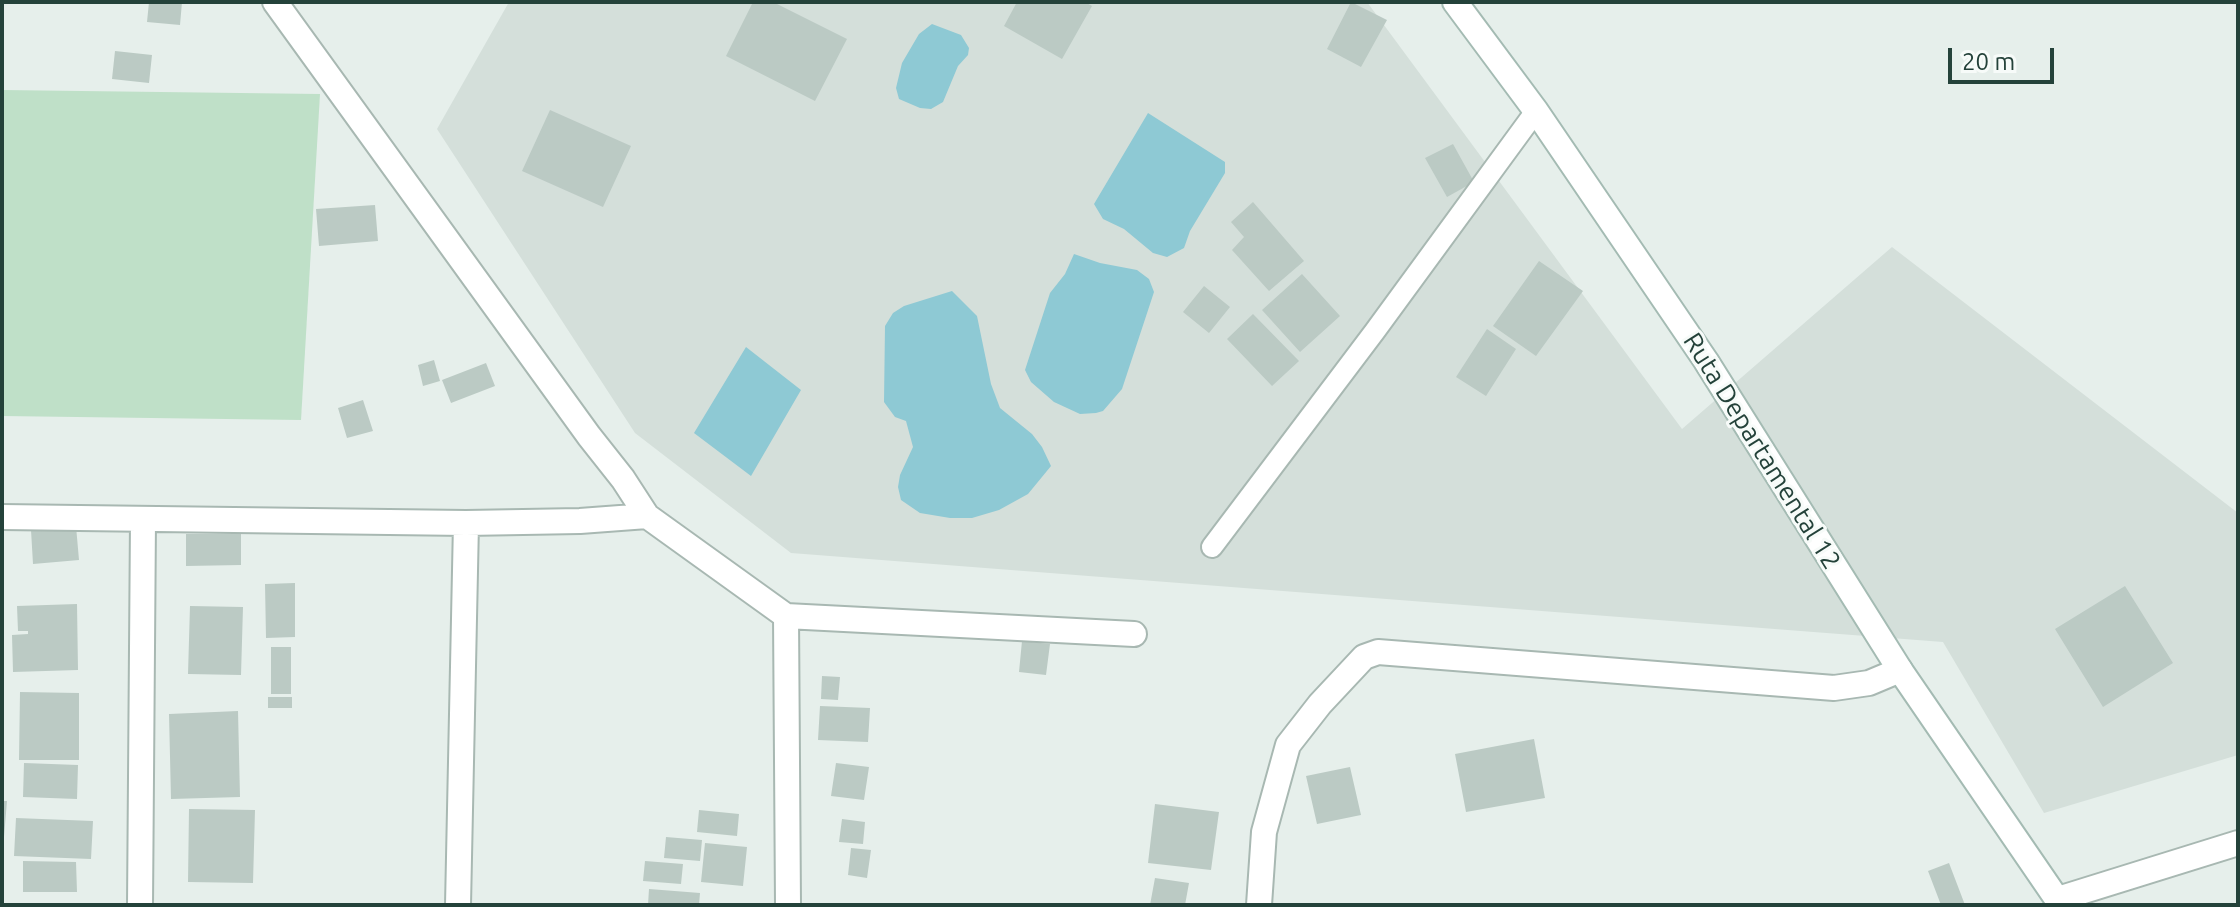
<!DOCTYPE html>
<style>
body{margin:0}
#map{position:relative;width:2240px;height:907px;overflow:hidden;background:#e6efeb;font-family:Ubuntu,sans-serif}
canvas{display:block}
.frame{position:absolute;inset:0;border:4px solid #24423a;pointer-events:none}
.scale{position:absolute;left:1948px;top:48px;width:106px;height:36px;box-sizing:border-box;border:4px solid #24423a;border-top:0;padding-left:10px;font-size:24px;line-height:28px;white-space:nowrap;color:#24423a;-webkit-text-stroke:6px #f7fbf9;paint-order:stroke}
</style>
<div id="map">
<canvas width="2240" height="907"></canvas>
<div class="frame"></div>
<div class="scale">20 m</div>
</div>
<script>
const c = document.querySelector('canvas').getContext('2d');
c.lineJoin = 'round';
function fillPath(path, color) {
  c.fillStyle = color;
  c.fill(path, 'evenodd');
}
function toPath(rows) {
  const path = new Path2D();
  for (const r of rows) {
    path.moveTo(r[0], r[1]);
    for (let i = 2; i < r.length; i += 2) path.lineTo(r[i], r[i + 1]);
  }
  return path;
}
function stroke(path, color, width, dash) {
  c.strokeStyle = color;
  c.lineWidth = width;
  c.lineCap = dash ? 'butt' : 'round';
  c.setLineDash(dash || []);
  c.stroke(path);
}
function label(font, color, halo, rows, align = 'center') {
  c.font = font + ' Ubuntu,sans-serif';
  c.lineWidth = 6;
  c.setLineDash([]);
  c.textBaseline = 'middle';
  c.strokeStyle = halo;
  c.fillStyle = color;
  for (const [text, x, y, turn = 0] of rows) {
    c.save();
    c.translate(x, y);
    c.rotate((+turn || 0) * Math.PI / 180);
    c.textAlign = isNaN(turn) ? turn : align;
    if (halo) c.strokeText(text, 0, 0);
    c.fillText(text, 0, 0);
    c.restore();
  }
}
fillPath(toPath([
 [509,2,1367,2,1682,429,1892,247,2238,513,2238,755,2044,813,1943,642,791,553,635,433,437,129]
]), '#d4dfda');
fillPath(toPath([
 [2,90,320,94,301,420,2,416]
]), '#bfe0c8');
fillPath(toPath([
 [932,24,961,35,969,48,968,55,958,66,943,102,931,109,920,108,899,99,896,88,902,63,919,34],
 [1148,113,1225,162,1225,173,1190,231,1184,248,1167,257,1153,253,1124,229,1103,219,1094,204],
 [1074,254,1100,263,1137,270,1149,279,1154,292,1122,389,1103,411,1096,413,1080,414,1054,402,1031,382,1025,370,1050,293,1065,274],
 [952,291,977,316,991,384,1000,408,1032,434,1042,447,1051,466,1028,494,999,510,972,518,950,518,920,513,901,500,898,487,900,475,913,447,906,421,895,417,884,402,885,326,893,313,904,306],
 [746,347,801,390,751,476,694,433]
]), '#8ec9d4');
fillPath(toPath([
 [149,2,182,2,180,25,147,22],
 [753,2,773,2,847,39,815,101,726,56],
 [1017,2,1085,2,1092,6,1062,59,1004,26],
 [1351,2,1387,20,1361,67,1327,49],
 [115,51,152,55,149,83,112,79],
 [550,110,631,146,603,207,522,171],
 [1453,144,1474,182,1447,197,1425,158],
 [1253,202,1304,261,1269,291,1232,250,1244,237,1231,222],
 [375,205,378,241,319,246,316,209],
 [1539,261,1583,291,1536,356,1493,326],
 [1302,274,1340,316,1300,352,1262,310],
 [1204,286,1230,307,1209,333,1183,312],
 [1253,314,1299,361,1272,386,1227,339],
 [1487,329,1516,349,1486,396,1456,377],
 [434,360,440,381,423,386,418,365],
 [486,363,495,386,451,403,442,380],
 [363,400,373,431,347,438,338,408],
 [76,526,79,560,33,564,31,530],
 [186,534,241,534,241,565,186,566],
 [295,583,295,637,266,638,265,584],
 [2125,586,2173,663,2103,707,2055,629],
 [77,604,78,670,13,672,12,635,28,634,28,631,18,631,17,606],
 [190,606,243,607,241,675,188,674],
 [1022,641,1050,644,1046,675,1019,672],
 [271,647,291,647,291,694,271,694],
 [822,676,840,677,838,700,821,699],
 [20,692,79,693,79,760,19,760],
 [268,697,292,697,292,708,268,708],
 [820,706,870,708,868,742,818,740],
 [238,711,240,797,171,799,169,714],
 [1534,739,1545,798,1466,812,1455,754],
 [24,763,78,765,77,799,23,797],
 [836,763,869,767,864,800,831,796],
 [1350,767,1361,815,1317,824,1306,776],
 [2,801,7,801,4,837,2,837],
 [1155,804,1219,812,1211,870,1148,863],
 [189,809,255,810,253,883,188,882],
 [699,810,739,814,737,836,697,832],
 [16,818,93,821,91,859,14,856],
 [842,819,865,822,863,844,839,842],
 [666,837,702,840,700,861,664,858],
 [705,843,747,847,743,886,701,882],
 [851,848,871,850,867,878,848,875],
 [23,861,76,862,77,892,23,892],
 [645,861,683,864,681,884,643,881],
 [1949,863,1965,905,1941,905,1928,871],
 [1155,878,1189,883,1185,905,1150,905],
 [649,889,700,893,699,905,648,905]
]), '#bbcac4');
const lane = toPath([
 [1212,547,1375,331,1536,111]
]);
const street = toPath([
 [275,2,589,436,623,479,647,516,786,616,788,905],
 [2,517,466,523,580,521,647,516],
 [786,616,1134,634],
 [2058,899,2238,843],
 [140,905,143,520],
 [458,905,466,523],
 [1259,905,1264,832,1288,745,1320,704,1364,657,1378,652,1834,688,1869,683,1900,670]
]);
const secondary = toPath([
 [1455,2,1536,111,1706,361,1900,670,2061,905]
]);
stroke(lane, '#a8b8b2', 24);
stroke(street, '#a8b8b2', 28);
stroke(secondary, '#a4bbb3', 28);
stroke(lane, '#fff', 20);
stroke(street, '#fff', 24);
stroke(secondary, '#fff', 24);
label('26px', '#24423a', '#f7fbf9', [
 ["Ruta Departamental 12",1762,451,58]
]);
</script>
